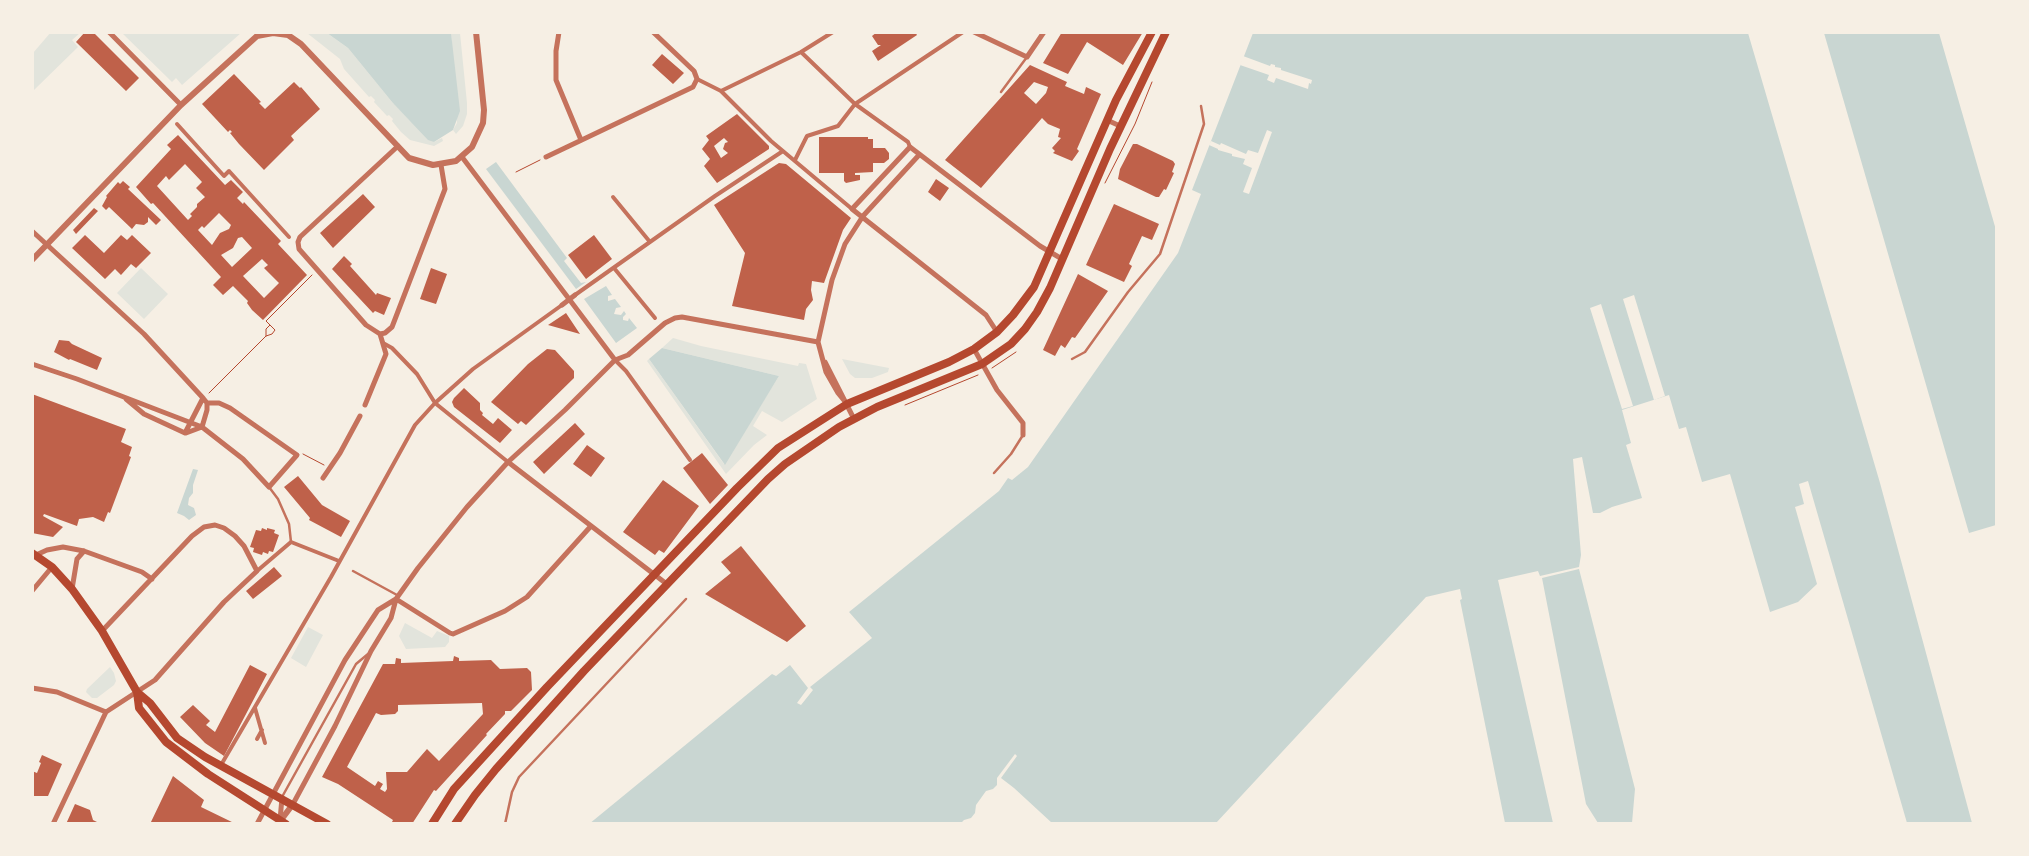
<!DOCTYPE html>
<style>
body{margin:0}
#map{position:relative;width:2029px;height:856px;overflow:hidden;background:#f6efe4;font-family:Barlow,sans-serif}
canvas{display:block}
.frame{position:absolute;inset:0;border:34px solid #f6efe4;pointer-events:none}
</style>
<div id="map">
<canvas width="2029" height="856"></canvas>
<div class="frame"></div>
</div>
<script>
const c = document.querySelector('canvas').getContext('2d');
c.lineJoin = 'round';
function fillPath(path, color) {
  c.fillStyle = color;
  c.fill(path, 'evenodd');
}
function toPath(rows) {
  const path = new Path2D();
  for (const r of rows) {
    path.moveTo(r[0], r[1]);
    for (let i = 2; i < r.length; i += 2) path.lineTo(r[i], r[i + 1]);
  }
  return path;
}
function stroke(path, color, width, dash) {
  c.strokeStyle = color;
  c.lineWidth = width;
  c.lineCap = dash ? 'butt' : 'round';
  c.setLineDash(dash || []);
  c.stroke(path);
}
fillPath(toPath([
 [51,32,80,33,72,40,78,47,33,91,33,53],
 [122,33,241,33,182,85,176,78,172,82],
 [307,33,327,33,348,48,392,102,434,142,442,138,443,141,434,146,410,140,401,132,392,121,393,119,389,115,387,116,374,102,375,100,371,96,369,97,344,69,340,59],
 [451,33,460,33,467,103,467,114,463,126,456,134,453,130,457,123],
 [141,268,168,294,144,319,117,293],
 [673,338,701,346,798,366,799,363,806,364,817,399,782,422,762,411,753,426,767,435,754,445,726,474,647,361,649,359,724,464,779,376,662,348],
 [842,359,889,368,888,372,872,378,855,378,850,374],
 [405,623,432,638,437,631,449,636,449,642,445,647,406,649,399,636],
 [308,627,323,635,306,667,291,658],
 [110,667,114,673,116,681,114,685,97,698,92,698,86,692,87,689]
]), '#e2e4dc');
fillPath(toPath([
 [327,33,451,33,460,111,453,130,434,142,428,140,392,102,348,48],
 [1253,33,1748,33,1880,483,1972,823,1907,823,1808,481,1799,484,1804,504,1795,507,1817,584,1798,602,1770,612,1730,474,1702,482,1686,427,1679,429,1669,395,1622,410,1631,443,1626,445,1642,498,1612,507,1600,513,1593,513,1582,457,1573,459,1581,555,1579,567,1540,576,1538,571,1498,580,1553,823,1505,823,1460,600,1462,599,1460,589,1426,597,1216,823,1052,823,1014,788,1001,778,1017,756,1015,754,997,778,997,785,993,789,986,791,976,805,975,813,971,818,964,820,961,823,589,824,772,674,776,676,790,665,808,688,797,703,801,705,813,690,810,687,872,638,849,612,999,491,1008,478,1012,480,1028,467,1178,253,1201,194,1192,190],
 [1824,33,1939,33,1996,230,1996,525,1969,533],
 [496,162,567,258,564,261,581,283,586,282,576,289,486,169],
 [606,286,612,295,608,296,608,301,615,299,621,307,616,308,614,314,621,315,624,311,626,314,623,317,623,320,628,321,629,318,637,328,616,343,584,299],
 [662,348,779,376,725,465,649,359],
 [193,469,198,470,193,485,193,493,189,498,188,505,194,508,196,515,189,520,184,516,177,513],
 [1579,569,1635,789,1632,823,1598,823,1586,804,1542,578]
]), '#c9d6d2');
fillPath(toPath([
 [1243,56,1270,66,1271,64,1275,65,1275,67,1281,68,1281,70,1312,80,1311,84,1309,83,1308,89,1276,78,1274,83,1267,80,1269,75,1240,65],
 [1267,130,1272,132,1249,194,1243,192,1252,168,1243,164,1245,159,1232,156,1232,154,1218,150,1218,149,1209,145,1211,141,1220,145,1221,143,1246,154,1248,150,1258,153],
 [1634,295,1665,396,1654,400,1623,299],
 [1601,304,1633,406,1622,409,1590,308]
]), '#f6efe4');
fillPath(toPath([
 [85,32,93,32,139,78,126,91,76,42],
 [877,32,915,32,917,35,878,61,872,51,881,45,878,45,872,36],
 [1062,32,1143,32,1123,65,1087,42,1068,74,1043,63],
 [662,54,684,73,673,84,652,65],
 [1030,65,1067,82,1065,86,1084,94,1086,87,1101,94,1077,149,1079,151,1072,161,1053,153,1055,151,1052,148,1061,138,1058,137,1060,129,1048,124,1042,118,981,188,945,160],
 [1034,82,1048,87,1046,93,1036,104,1024,93],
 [234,74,261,102,259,103,265,109,294,82,300,88,301,87,320,109,291,136,294,140,264,170,239,144,230,133,232,132,230,130,228,132,202,104],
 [737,114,769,146,769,149,717,183,704,166,710,159,702,149,709,140,706,136],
 [724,138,728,142,725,143,723,149,728,153,721,158,714,146],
 [178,135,225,185,231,180,243,192,237,198,243,204,244,202,281,241,278,244,307,275,263,320,252,310,247,303,248,301,233,286,223,295,213,285,221,277,153,203,151,204,136,187,171,149,167,145],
 [185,164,202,182,196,188,205,197,197,204,197,207,190,214,192,216,188,220,157,186,166,176,169,180],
 [219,213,231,225,229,229,220,233,212,245,198,230,202,226,204,228],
 [242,237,252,248,232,267,221,255,233,248,238,238],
 [262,259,268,265,264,268,279,283,264,298,243,276],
 [819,137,868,137,868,139,873,139,873,148,885,148,889,153,889,159,884,163,873,163,873,172,855,173,855,175,860,175,860,180,846,183,844,181,844,173,819,173],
 [1133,144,1137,144,1173,161,1175,164,1172,172,1174,173,1166,190,1164,189,1159,197,1156,197,1118,179,1120,169],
 [779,163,786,164,851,218,843,230,824,283,812,281,811,290,813,300,806,309,804,320,732,306,745,253,714,205],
 [936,179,949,188,940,201,928,192],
 [123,181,130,187,128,189,161,220,156,225,148,217,148,222,144,225,136,224,132,229,109,207,106,210,102,206,107,197,106,196,118,182,120,184],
 [363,194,375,207,333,248,320,233],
 [1114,204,1159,224,1152,240,1142,236,1129,264,1132,266,1124,282,1086,265],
 [94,208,98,211,76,234,73,230],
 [85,235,104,253,121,235,127,240,132,235,151,253,136,268,131,264,121,275,115,269,105,279,72,248],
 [594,235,612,259,586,279,568,255],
 [344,256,352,264,350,266,376,295,377,293,391,298,384,315,375,311,373,313,332,269],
 [431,268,447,274,436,304,420,299],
 [1078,274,1108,291,1075,338,1072,337,1065,348,1061,345,1055,356,1043,350],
 [566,313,580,334,548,325],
 [59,340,69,341,72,344,102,358,97,370,70,359,69,360,54,352],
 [547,349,555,350,574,371,574,378,526,425,521,421,518,424,491,402,528,364],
 [464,388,480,403,480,410,483,413,482,415,493,424,498,418,512,430,500,443,454,407,452,402,454,398],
 [32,394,126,429,121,442,132,447,129,456,131,457,110,513,108,512,104,522,93,517,79,519,77,526,44,514,43,516,63,527,53,537,32,533],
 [575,423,585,434,544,474,533,462],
 [587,445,605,458,591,477,573,464],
 [702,453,728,485,710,504,683,468],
 [298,476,322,505,350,521,341,537,309,520,310,518,284,487],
 [663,480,699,506,664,553,659,550,655,555,623,532],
 [262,528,267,530,267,528,275,530,274,533,279,535,273,552,269,551,268,554,263,552,262,555,253,552,254,548,250,547,256,530,261,531],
 [741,546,806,626,787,642,705,594,731,573,721,562],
 [274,567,282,576,253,599,246,591],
 [454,656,459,658,459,661,491,660,500,669,527,668,531,672,532,690,511,711,505,711,505,714,486,734,487,735,436,791,434,790,412,824,391,824,393,820,338,784,322,777,383,664,395,664,396,658,401,659,401,663,453,661],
 [482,703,483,714,439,761,427,749,407,772,386,772,387,789,385,792,380,789,383,784,378,781,375,786,347,767,376,713,381,715,395,714,398,711,398,705],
 [250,665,267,674,224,756,205,743,180,717,193,705,210,721,206,725,215,732],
 [42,755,62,764,48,796,32,796,32,771,37,773,41,763,39,762],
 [173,776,204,800,201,807,236,824,150,824],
 [75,804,90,810,93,820,101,824,66,824]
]), '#bf614a');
stroke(toPath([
 [516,172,540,160],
 [1105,183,1135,124,1152,82],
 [266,336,266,329,270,325,266,321,312,275],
 [992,368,1016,352],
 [209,393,266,336,272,334,275,330,270,325],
 [905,405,978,375],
 [303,454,324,465]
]), '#b5482f', 1);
stroke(toPath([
 [1001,92,1027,57],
 [1072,359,1085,352,1128,292,1160,254,1204,124,1201,106],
 [994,473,1011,454,1023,435],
 [269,487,278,499,289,524,291,542],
 [353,571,397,595],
 [282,797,356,664,368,654],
 [505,824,512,792,519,777,686,599]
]), '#c5725c', 2.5);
stroke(toPath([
 [697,79,721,91,771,141,852,209],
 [721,91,801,52,833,32],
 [177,124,224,176,229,171,289,237],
 [910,147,908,142,855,104,963,32],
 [795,160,807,136,838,126,855,104,801,52],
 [613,197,650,242],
 [614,268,655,318],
 [575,295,715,196,783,151],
 [383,343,392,348,417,374,435,403,508,462],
 [615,360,626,371,690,460],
 [257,571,291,542,339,561],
 [255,708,265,743],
 [257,739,262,730],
 [221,765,331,577,415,425,435,403,473,369,562,305]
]), '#c5725c', 4);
stroke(toPath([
 [109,32,181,105],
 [559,32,556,51,556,80,581,140],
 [974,32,1027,57,1044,32],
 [1107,120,1120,126],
 [462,157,615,360],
 [546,157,693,87,697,79,694,71,653,32],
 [32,231,144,334,203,398,207,403,207,410,202,427],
 [562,305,575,295],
 [997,332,986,315,852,209,910,147,1040,246,1062,259],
 [380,334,366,325,299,249,298,242,300,237,398,146],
 [380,334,385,333,392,327,445,189,441,165],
 [974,349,997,390,1023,423,1023,435],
 [825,362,854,419],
 [32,364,77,379,202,427,243,459,269,487,297,455,230,408,219,403,207,403],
 [126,399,144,414,185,433],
 [847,404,838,393,826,372,818,342,832,280,845,244,863,216,919,155],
 [365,405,386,354,380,334],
 [185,433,203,398],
 [186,433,202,427],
 [508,462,668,585],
 [323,478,340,453,360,416],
 [36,555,47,550,63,547,84,551,142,572,152,579],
 [72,589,77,559,84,551],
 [32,591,52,567],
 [396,599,450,633,453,634,505,611,527,597,591,526],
 [32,688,57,692,106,712],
 [293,804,335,726,371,651,391,618,396,599,418,568,467,507,508,462,565,410,615,360,628,355,665,323,675,318,682,317,818,342],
 [280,820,282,798],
 [53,824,106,712,155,680,224,602,257,571,244,546,235,536,224,528,215,525,204,527,192,536,102,631],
 [257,824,345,660,378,610,396,599]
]), '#c5725c', 5);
stroke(toPath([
 [32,260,181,105,257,36,273,33,288,35,301,44,409,158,433,165,456,161,472,147,483,123,484,110,476,32],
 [278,824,293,804]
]), '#c5725c', 6);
stroke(toPath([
 [32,553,52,567,72,589,102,631,137,692,150,703,177,738,205,757,327,824],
 [137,692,139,708,166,742,208,774,286,824],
 [432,824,454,789,547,687,737,488,778,448,847,404,949,362,974,349,997,332,1013,315,1034,287,1116,100,1152,32],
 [455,824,475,795,496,769,584,671,768,479,785,464,839,427,877,407,982,364,1011,344,1025,329,1037,312,1050,288,1110,149,1166,32]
]), '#b5482f', 8);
</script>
